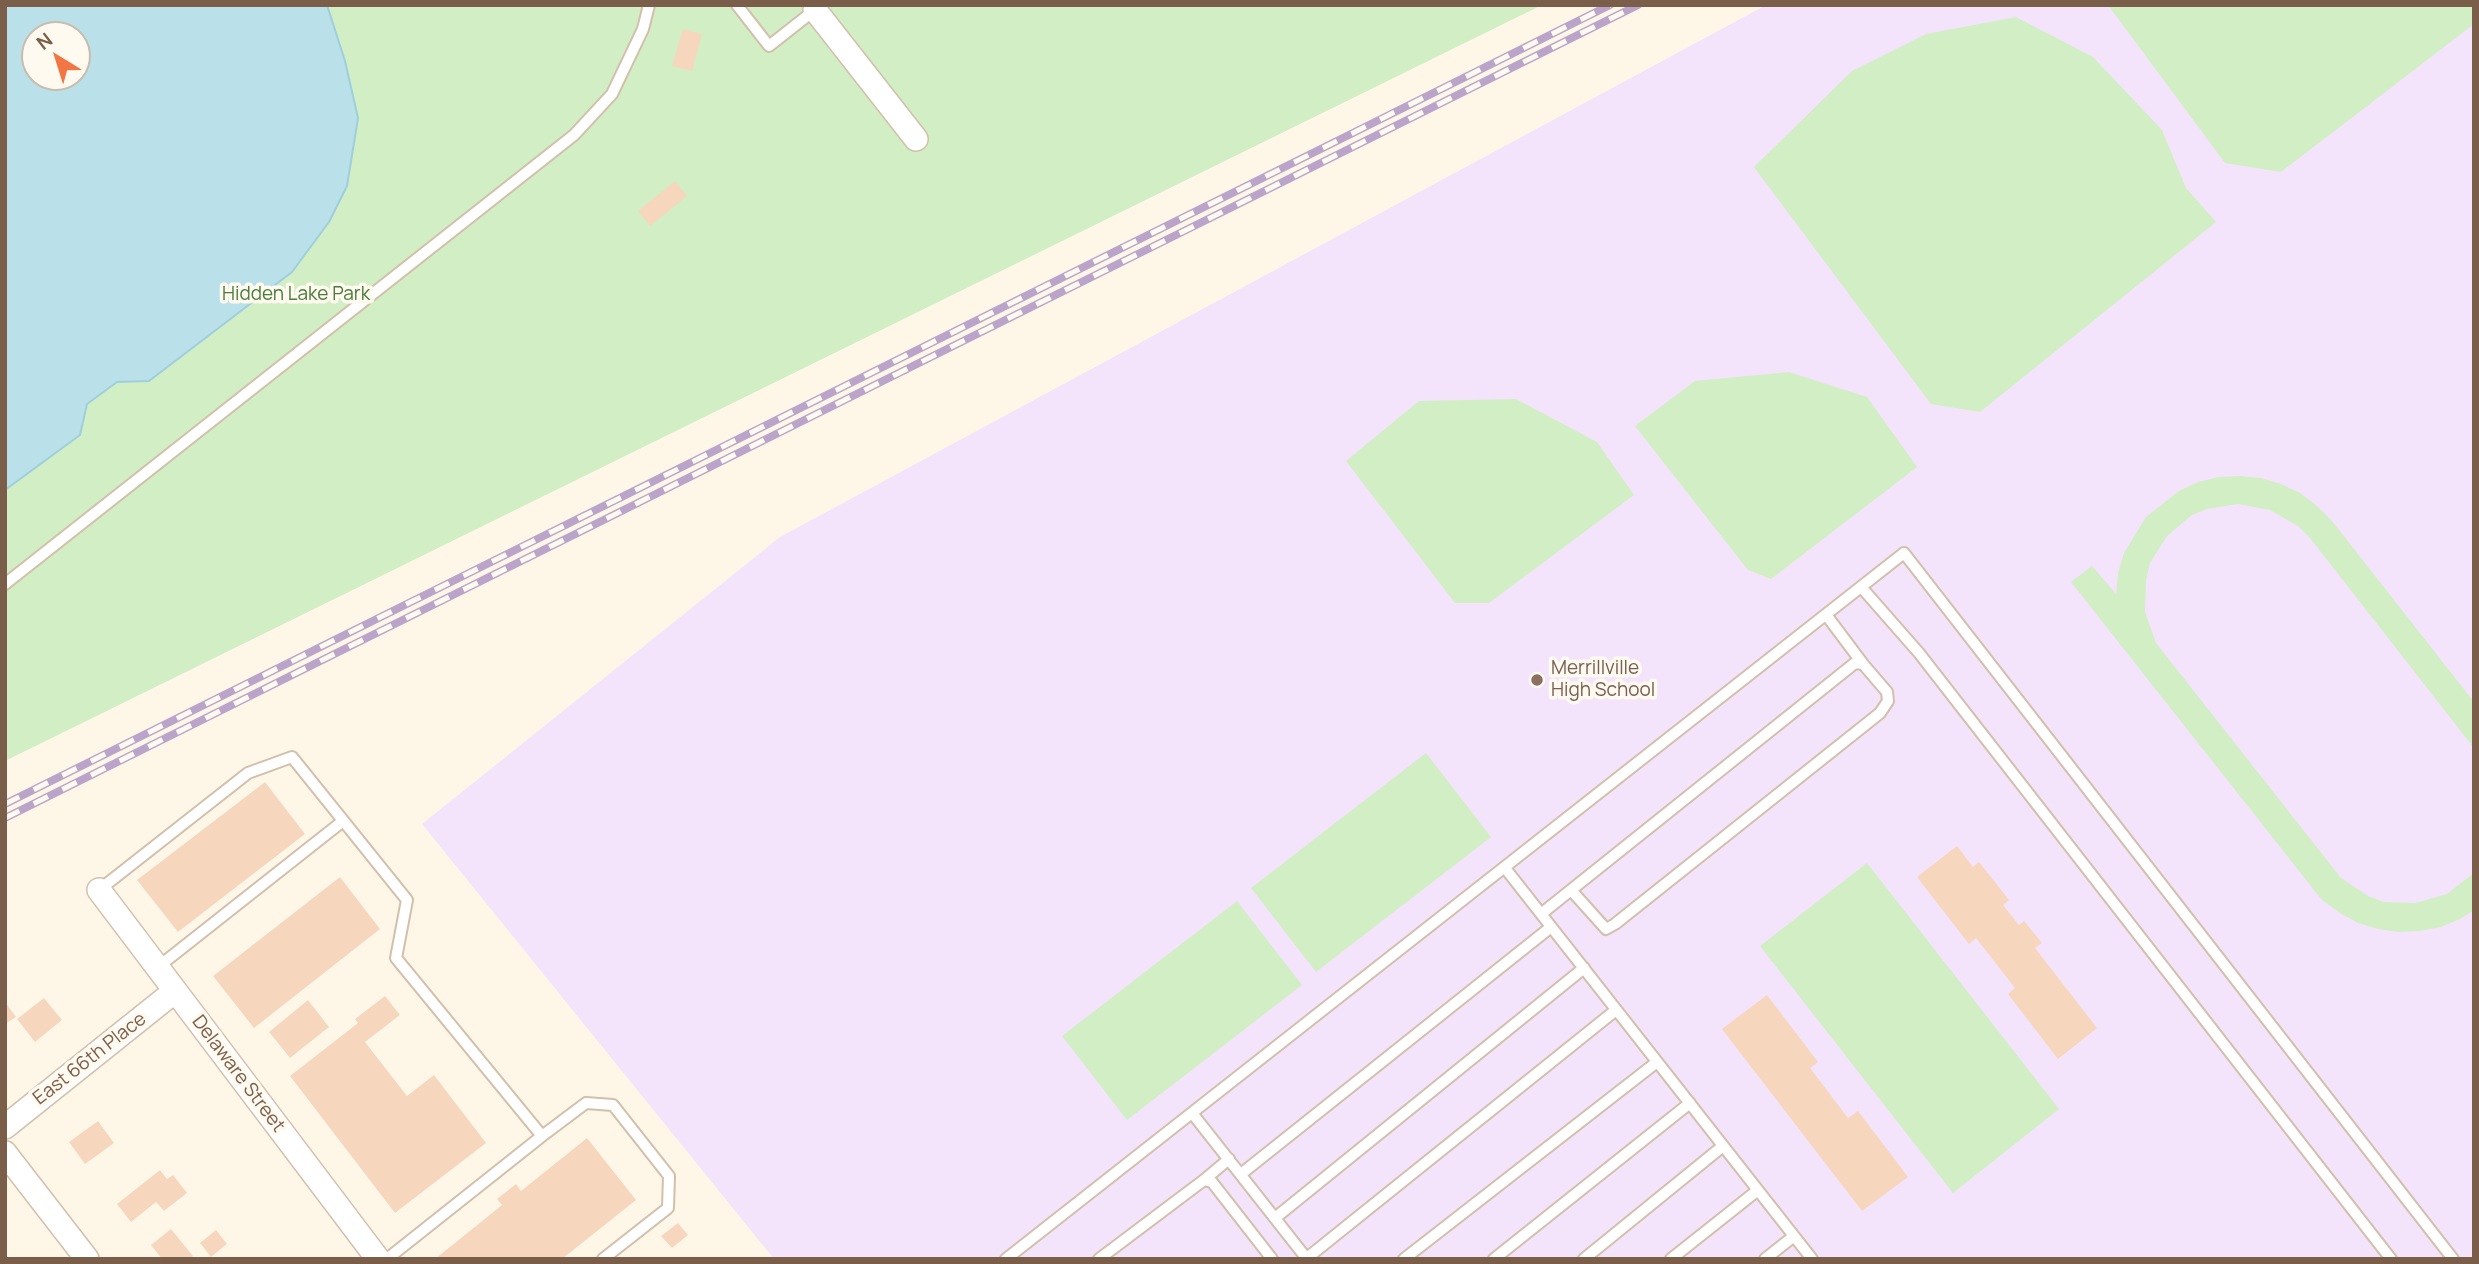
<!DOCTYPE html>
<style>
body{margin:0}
#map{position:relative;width:2479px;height:1264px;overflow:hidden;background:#fef7e8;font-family:Manrope,sans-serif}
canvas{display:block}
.frame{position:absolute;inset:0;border:7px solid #7b5e49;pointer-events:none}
.north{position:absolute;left:21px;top:21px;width:70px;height:70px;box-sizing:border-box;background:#fffaf0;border:2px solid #cabcad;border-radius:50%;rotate:322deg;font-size:19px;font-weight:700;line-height:28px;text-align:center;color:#7b5e49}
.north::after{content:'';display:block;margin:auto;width:24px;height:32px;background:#f27643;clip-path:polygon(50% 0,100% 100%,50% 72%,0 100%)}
</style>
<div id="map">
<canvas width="2479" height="1264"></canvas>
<div class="frame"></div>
<div class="north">N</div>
</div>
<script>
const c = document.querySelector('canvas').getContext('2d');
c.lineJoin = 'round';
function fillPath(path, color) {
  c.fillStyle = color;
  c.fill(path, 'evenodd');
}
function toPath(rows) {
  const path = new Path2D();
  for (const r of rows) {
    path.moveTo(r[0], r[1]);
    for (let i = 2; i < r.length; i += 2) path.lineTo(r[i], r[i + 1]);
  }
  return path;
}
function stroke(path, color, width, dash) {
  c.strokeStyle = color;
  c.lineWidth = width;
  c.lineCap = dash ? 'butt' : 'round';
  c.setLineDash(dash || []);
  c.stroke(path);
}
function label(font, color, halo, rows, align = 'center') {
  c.font = font + ' Manrope,sans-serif';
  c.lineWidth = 7;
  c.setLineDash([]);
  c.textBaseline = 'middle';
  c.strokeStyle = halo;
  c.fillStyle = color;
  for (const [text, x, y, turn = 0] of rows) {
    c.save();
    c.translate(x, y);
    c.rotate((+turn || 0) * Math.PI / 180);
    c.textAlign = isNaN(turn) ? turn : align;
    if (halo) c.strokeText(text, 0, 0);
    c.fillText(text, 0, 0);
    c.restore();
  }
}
fillPath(toPath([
 [1766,5,2474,5,2474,1259,774,1259,422,824,780,537]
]), '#f4e4fb');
fillPath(toPath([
 [5,5,1542,5,5,761],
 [35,35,77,35,77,77,35,77],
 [2108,5,2474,5,2474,24,2281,172,2225,163],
 [2016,17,2093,57,2162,130,2186,188,2216,222,1980,412,1931,404,1754,167,1852,71,1926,34],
 [1789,372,1867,397,1917,467,1771,579,1748,570,1635,426,1695,381],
 [1516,399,1597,442,1634,495,1489,603,1455,603,1346,461,1419,401],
 [2240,476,2261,478,2281,484,2300,493,2317,506,2332,521,2474,702,2474,748,2310,538,2298,526,2270,510,2238,504,2207,509,2192,515,2167,536,2150,563,2146,580,2145,612,2156,643,2341,878,2368,896,2384,902,2416,903,2447,894,2474,873,2474,910,2460,919,2441,927,2420,931,2399,932,2378,929,2358,923,2340,913,2322,900,2071,582,2092,566,2116,594,2118,573,2124,553,2146,517,2179,491,2198,482,2219,477],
 [1426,753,1491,837,1316,972,1251,888],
 [1867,863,2059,1109,1953,1193,1760,946],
 [1237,901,1302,985,1127,1120,1062,1036]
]), '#d2eec4');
const water = toPath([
 [5,5,327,5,345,61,358,118,347,186,329,222,292,272,149,381,117,382,87,404,80,435,5,490,5,5],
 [35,35,77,35,77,77,35,77,35,35]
]);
fillPath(water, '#bae0ea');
stroke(water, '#9fcfdd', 2);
fillPath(toPath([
 [683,29,702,34,692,71,672,66],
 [675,181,687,196,650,226,638,211],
 [265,782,305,834,178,932,137,880],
 [1957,846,1973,867,1979,862,2009,900,2003,905,2019,925,2024,921,2042,943,2035,948,2097,1028,2058,1059,2008,994,2015,988,1976,938,1969,944,1917,877],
 [340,877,380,929,254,1028,213,976],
 [1767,995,1818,1062,1810,1068,1848,1118,1858,1111,1908,1177,1862,1211,1722,1029],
 [385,996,400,1015,365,1042,407,1096,434,1075,486,1143,395,1213,290,1076,358,1023,355,1019],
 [44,998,62,1020,35,1042,17,1019],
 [308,1000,329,1027,290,1058,269,1032],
 [5,1002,16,1017,5,1024],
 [98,1121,114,1143,85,1164,69,1142],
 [587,1138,636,1200,562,1259,435,1259,502,1205,497,1199,516,1184,521,1191],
 [160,1170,167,1179,173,1175,187,1193,164,1211,156,1202,131,1222,117,1204],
 [678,1223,688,1235,672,1248,661,1236],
 [171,1229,193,1256,190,1259,162,1259,151,1245],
 [216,1230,227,1244,211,1257,200,1243]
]), '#f6d7bd');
const service = toPath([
 [737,5,769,46,816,9],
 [5,584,574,135,612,94,643,29,649,5],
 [1862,588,1919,653,2391,1259],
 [1827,616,1863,664],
 [1505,868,1812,1259],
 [99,890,248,773,292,757,407,900,396,958,542,1136,387,1259],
 [1541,914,1571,890,1855,663,1863,664,1887,692,1888,701,1880,713,1615,924,1606,929,1571,890],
 [158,967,343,821],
 [1192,1113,1307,1259],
 [542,1136,586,1103,613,1105,669,1176,668,1208,603,1259],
 [1241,1174,1551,927],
 [1204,1180,1229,1159],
 [1275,1218,1584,968],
 [1307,1258,1616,1010],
 [1006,1259,1904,553,2453,1259],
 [1099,1259,1204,1180,1212,1182,1272,1259],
 [1404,1259,1657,1062],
 [1494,1259,1690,1103],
 [1584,1259,1723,1146],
 [1671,1259,1758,1190],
 [1765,1259,1794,1236]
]);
const minor = toPath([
 [815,10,916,139],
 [99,890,378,1259],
 [5,1127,175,991],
 [5,1153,87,1259]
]);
stroke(service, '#d2bfac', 14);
stroke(minor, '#d2bfac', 26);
stroke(service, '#fff', 10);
stroke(minor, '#fff', 23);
const rail = toPath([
 [5,804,1610,5],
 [5,818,1638,5]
]);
stroke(rail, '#bba4ca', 8);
stroke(rail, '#fffaf0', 5, [16]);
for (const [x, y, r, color] of [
 [1537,680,7,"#8d6e63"]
]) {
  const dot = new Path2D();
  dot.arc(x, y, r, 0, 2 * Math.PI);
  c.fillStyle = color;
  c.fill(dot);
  stroke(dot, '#fffaf0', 2.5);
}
label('19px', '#4b7c3c', '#fffaf0', [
 ["Hidden Lake Park",296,295]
]);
label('19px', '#785e54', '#fffaf0', [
 ["Merrillville",1551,669],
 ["High School",1551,691]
], 'left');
label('19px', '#7b5e49', '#fffaf0', [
 ["East 66th Place",90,1059,-38],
 ["Delaware Street",238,1074,53]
]);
</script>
